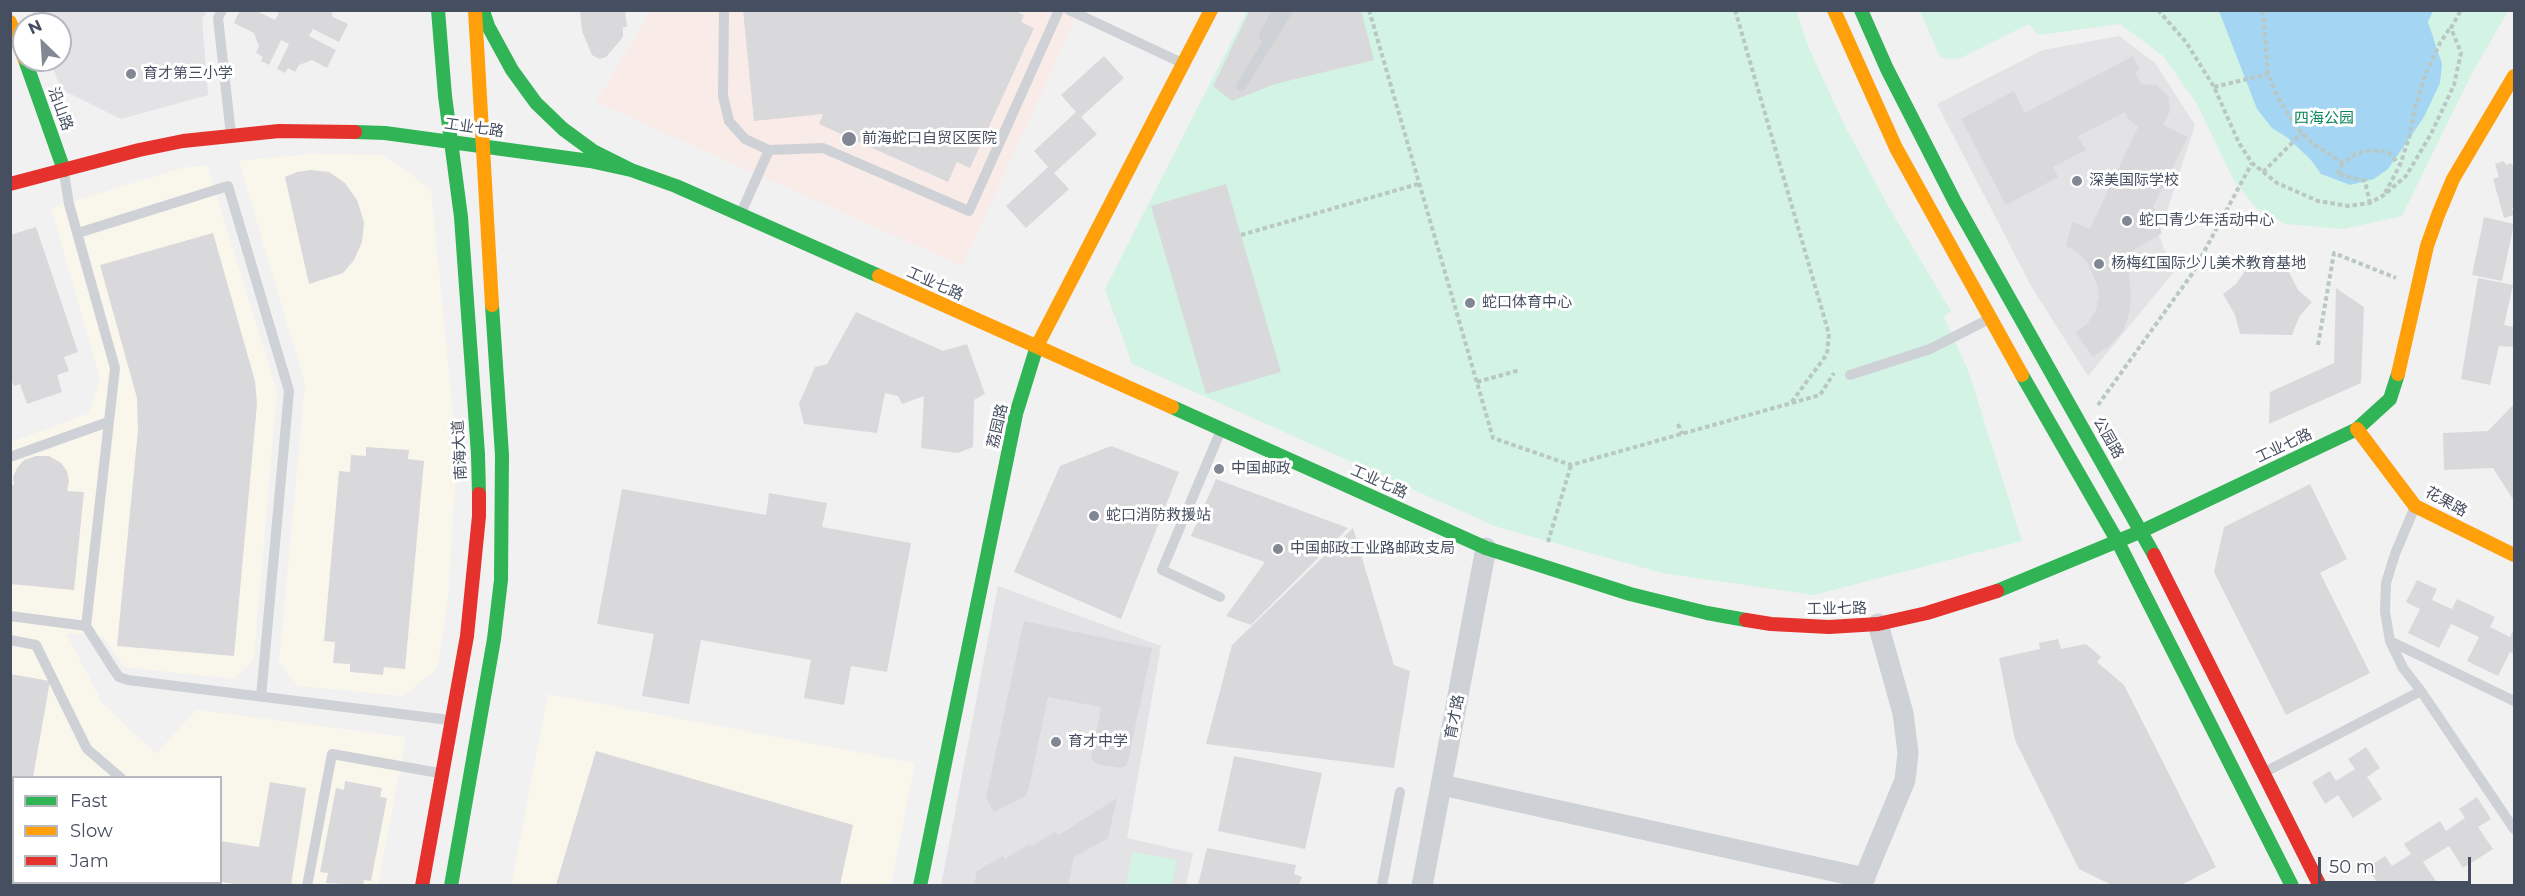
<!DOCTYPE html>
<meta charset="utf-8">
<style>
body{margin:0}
#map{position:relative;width:2525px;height:896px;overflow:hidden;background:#f2f1f1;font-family:Montserrat,sans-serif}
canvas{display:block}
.frame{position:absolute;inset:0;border:12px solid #464f60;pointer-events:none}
.legend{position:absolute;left:12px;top:776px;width:210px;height:108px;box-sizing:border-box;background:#fff;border:2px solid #b5b9bf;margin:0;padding:8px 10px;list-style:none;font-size:18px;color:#464f60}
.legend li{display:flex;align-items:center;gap:12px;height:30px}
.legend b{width:30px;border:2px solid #b5b9bf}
.north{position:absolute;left:12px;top:12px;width:60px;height:60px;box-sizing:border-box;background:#fff;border:2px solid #b5b9bf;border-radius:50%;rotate:335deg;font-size:16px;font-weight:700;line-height:24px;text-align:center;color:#464f60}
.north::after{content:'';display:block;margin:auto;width:21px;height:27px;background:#828893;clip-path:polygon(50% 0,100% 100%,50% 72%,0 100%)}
.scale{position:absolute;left:2318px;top:857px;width:153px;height:27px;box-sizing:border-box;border:3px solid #464f60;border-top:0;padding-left:8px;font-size:18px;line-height:21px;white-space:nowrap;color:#464f60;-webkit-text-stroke:4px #fff;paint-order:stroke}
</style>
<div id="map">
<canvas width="2525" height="896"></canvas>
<div class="frame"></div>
<ul class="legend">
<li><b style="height:8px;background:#30b455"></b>Fast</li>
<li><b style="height:8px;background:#ff9f0a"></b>Slow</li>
<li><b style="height:8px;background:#e5322d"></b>Jam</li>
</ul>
<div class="north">N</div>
<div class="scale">50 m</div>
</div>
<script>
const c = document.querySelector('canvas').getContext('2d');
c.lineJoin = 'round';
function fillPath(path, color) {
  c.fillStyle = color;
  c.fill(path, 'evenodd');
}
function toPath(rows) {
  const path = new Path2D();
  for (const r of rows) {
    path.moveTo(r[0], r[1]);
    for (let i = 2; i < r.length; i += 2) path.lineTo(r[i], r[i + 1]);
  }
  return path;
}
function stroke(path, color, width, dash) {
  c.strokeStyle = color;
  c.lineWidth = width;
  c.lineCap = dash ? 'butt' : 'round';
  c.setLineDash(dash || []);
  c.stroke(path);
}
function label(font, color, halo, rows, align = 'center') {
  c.font = font + ' Montserrat,"Noto Sans SC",sans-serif';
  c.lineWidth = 6;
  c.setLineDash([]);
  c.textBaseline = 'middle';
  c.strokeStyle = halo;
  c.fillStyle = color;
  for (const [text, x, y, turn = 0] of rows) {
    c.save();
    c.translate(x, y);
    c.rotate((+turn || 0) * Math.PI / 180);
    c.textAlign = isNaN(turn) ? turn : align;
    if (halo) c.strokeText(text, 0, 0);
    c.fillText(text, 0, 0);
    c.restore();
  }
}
fillPath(toPath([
 [308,154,383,155,431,189,457,454,448,600,437,669,403,696,298,686,279,663,305,384,239,161],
 [207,165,277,391,254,659,235,679,124,667,102,636,66,633,103,704,156,754,196,710,406,737,378,885,207,886,190,883,220,882,220,778,14,778,14,882,189,883,188,886,11,886,11,442,88,414,100,379,51,208,182,168],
 [548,694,915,763,891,885,511,886]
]), '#f9f6ec');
fillPath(toPath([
 [32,11,207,11,202,19,208,95,121,119,61,89,50,60,60,60,60,24,37,24],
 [2119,36,2155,63,2195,125,2159,236,2174,272,2088,376,2031,286,1937,104,2043,50],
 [998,586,1161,646,1127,838,1193,853,1186,885,941,886]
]), '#e3e2e4');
fillPath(toPath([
 [651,11,1079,11,962,266,596,102]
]), '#f9ebe7');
fillPath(toPath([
 [1247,11,1796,11,1811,53,1845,126,1887,204,1951,311,1944,317,1969,373,2022,541,1814,595,1662,573,1497,527,1132,364,1105,289],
 [1920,11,2508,11,2471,75,2402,216,2343,229,2286,224,2256,208,2233,179,2197,104,2163,56,2120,24,2038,35,2029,24,1961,58,1951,59,1941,57,1938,53],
 [1133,852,1177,860,1172,885,1126,885]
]), '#d3f3e4');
fillPath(toPath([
 [2219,11,2433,11,2428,22,2442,64,2440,83,2424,117,2388,169,2374,179,2350,185,2321,174,2311,160,2288,138,2272,128,2257,109]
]), '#a4d6f4');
fillPath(toPath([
 [240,10,255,10,275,20,279,13,273,10,331,10,333,17,348,24,339,42,313,29,309,36,336,50,327,68,312,60,299,65,295,72,288,68,285,73,277,69,289,44,281,40,269,65,261,61,263,57,256,53,259,46,254,33,234,23],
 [580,10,625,10,627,27,623,27,623,37,606,57,599,59,592,55,582,31],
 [743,10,1013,10,1024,15,1021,22,1034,28,970,168,957,162,948,182,819,124,823,114,754,121],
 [1250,10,1361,10,1374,60,1275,84,1232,101,1213,86],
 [1104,56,1124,78,1081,117,1097,134,1054,173,1069,189,1026,228,1006,206,1048,167,1034,151,1076,112,1061,95],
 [2133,56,2140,70,2135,72,2141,84,2157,85,2168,96,2170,111,2163,125,2188,137,2153,207,2162,219,2157,223,2162,233,2122,257,2129,273,2131,293,2130,311,2123,331,2108,347,2093,357,2076,333,2088,323,2096,310,2099,297,2097,284,2087,262,2078,253,2066,246,2072,222,2090,229,2138,127,2128,119,2125,112,2078,136,2086,150,2053,167,2058,177,2006,205,1961,119,2014,91,2025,113],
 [2504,161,2506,165,2511,163,2514,167,2514,208,2512,208,2514,215,2504,218,2493,179,2499,177,2495,164],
 [311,170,329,172,345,183,357,200,364,222,362,242,354,260,343,273,309,284,285,177,297,172],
 [1226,184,1281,372,1206,394,1151,206],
 [2484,217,2514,224,2502,281,2472,275],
 [36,227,78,352,64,357,69,371,57,375,62,392,27,404,20,384,14,386,10,377,10,235],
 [213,233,255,381,257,404,234,656,117,646,138,430,137,398,100,265],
 [2249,257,2286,266,2298,290,2312,302,2299,317,2292,335,2240,334,2235,315,2223,294,2236,284,2245,271],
 [2478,278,2513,285,2504,325,2514,327,2514,347,2499,346,2490,385,2461,379],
 [2336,288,2364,307,2361,383,2269,424,2270,392,2334,363],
 [856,312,943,351,967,344,985,394,974,400,973,447,958,453,921,448,924,396,902,404,898,396,885,393,877,433,804,424,799,404,815,367,827,364],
 [2514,404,2514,501,2493,468,2444,470,2443,433,2488,431],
 [1111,446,1179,472,1121,619,1014,572,1060,466],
 [366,447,409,450,408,459,424,461,405,669,384,667,383,675,350,672,350,664,333,663,335,642,324,641,339,471,350,472,351,455,366,456],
 [36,456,49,456,61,463,67,471,69,481,67,491,84,492,74,590,10,584,10,484,14,485,13,477,17,468,24,460],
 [1216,479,1348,528,1251,625,1226,616,1265,562,1191,536],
 [2310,484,2347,559,2320,573,2370,673,2286,715,2214,572,2224,527],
 [622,489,766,515,769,493,827,503,822,527,911,543,887,672,851,666,844,705,804,698,811,660,701,640,689,704,642,696,654,634,597,624],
 [1353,528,1394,665,1410,671,1394,768,1206,744,1232,645],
 [2417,580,2437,589,2432,600,2452,609,2457,599,2495,617,2490,627,2510,637,2514,628,2514,654,2510,652,2498,676,2467,661,2479,637,2451,624,2439,648,2408,633,2420,609,2406,602],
 [1024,621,1152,648,1127,765,1121,768,1097,764,1091,759,1101,707,1048,697,1029,787,1026,796,994,812,986,798],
 [2058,639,2061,649,2086,644,2101,657,2097,662,2124,685,2216,867,2181,885,2112,885,2079,869,2015,740,1999,658,2040,649,2039,643],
 [10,674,50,681,33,777,14,777,14,845,10,845],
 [2366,747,2380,768,2367,777,2382,799,2353,818,2338,795,2325,804,2312,782,2330,771,2336,781,2355,769,2348,759],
 [596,751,853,825,840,885,556,885],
 [1234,756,1322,773,1305,849,1218,831],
 [345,781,382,788,380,797,387,798,371,881,364,880,363,885,326,883,328,873,320,872,336,788,344,790],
 [270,782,306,788,291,885,243,885,220,882,220,841,259,847],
 [2477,797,2491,819,2478,827,2493,849,2463,868,2449,846,2423,862,2438,884,2436,885,2397,885,2394,881,2387,885,2379,885,2367,868,2385,856,2392,866,2411,854,2404,844,2440,821,2446,831,2465,818,2459,809],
 [1117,798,1108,838,1074,857,1068,885,974,885,977,871,1003,856,1005,859,1029,844,1032,846,1055,832,1059,835],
 [1207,848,1296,865,1294,874,1302,877,1299,885,1198,885]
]), '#d9d9db');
stroke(toPath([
 [1369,10,1493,438,1571,465,1820,395,1834,373],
 [1735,10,1829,334,1827,354,1791,403],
 [2158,10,2186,42,2214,87,2239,143,2252,163,2277,183,2318,201,2348,206,2370,203,2384,195,2406,176,2431,134,2454,85,2461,53,2451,28,2461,10],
 [2263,10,2268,74,2277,96,2297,128,2312,143,2343,163,2355,154,2371,150,2388,152,2400,165],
 [2214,87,2268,74],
 [2343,163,2337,174,2365,181,2370,203],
 [2263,172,2302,133],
 [2385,193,2400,165,2410,135,2415,108,2425,75,2440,43,2450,28],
 [1241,235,1418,184],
 [2318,345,2334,253,2396,278],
 [1477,382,1520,370],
 [2098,405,2192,274,2252,163],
 [1678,424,1682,434],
 [1548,542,1571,465]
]), '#b9c7c5', 4, [4.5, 3]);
stroke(toPath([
 [222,10,218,18,231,135],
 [724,10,723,96,729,121,745,139,769,150,823,148,969,211,1059,10],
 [1069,10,1180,62],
 [1264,37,1277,10],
 [1241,86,1288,10],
 [64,173,69,204,115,368,86,626,114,670,119,677,128,680,449,720],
 [741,213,769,150],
 [78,233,228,186,289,391,261,697],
 [1850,375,1930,349,1987,320],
 [10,457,108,422],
 [2414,509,2395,554,2386,583,2385,612,2390,641,2403,668,2421,691,2514,829],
 [1220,597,1162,570,1221,430],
 [10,616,86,626],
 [10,640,36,645,87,749,121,778],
 [2390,641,2514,701],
 [2265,772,2421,691],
 [10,864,14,865],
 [113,882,129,886],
 [176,882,176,886],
 [1382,885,1400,792],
 [307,886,332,754,439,773]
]), '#ced1d5', 10);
stroke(toPath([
 [1442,785,1865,878],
 [1422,886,1486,548],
 [1861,886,1905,780,1908,753,1903,713,1878,624]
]), '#ced1d5', 21);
stroke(toPath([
 [438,10,445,96,461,217,478,454,479,494],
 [1861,10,1887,69,1955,202,2154,555],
 [483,11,488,26,512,70,536,103,563,129,593,151,631,170],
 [25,60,64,170],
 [355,132,385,133,590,161,631,170,676,186,879,276],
 [2022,375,2118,542,2292,886],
 [1172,407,1486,548,1630,594,1707,613,1746,620],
 [1997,591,2142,531,2357,429,2390,399,2398,374],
 [451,886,494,639,501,580,502,455,492,305],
 [920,886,1016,414,1037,346]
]), '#30b455', 14);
stroke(toPath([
 [475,10,492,305],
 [1834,10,1896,148,2022,375],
 [10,22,24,58],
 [879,276,1172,407],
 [1037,346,1211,10],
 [2398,374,2427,246,2438,215,2453,179,2514,76],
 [2357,429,2415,506,2514,555]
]), '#ff9f0a', 14);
stroke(toPath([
 [10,184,139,150,183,141,279,131,355,132],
 [2154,555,2320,886],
 [1746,620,1771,624,1829,627,1878,624,1927,613,1997,591],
 [422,886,467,636,479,516,479,494]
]), '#e5322d', 14);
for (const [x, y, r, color] of [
 [131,74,6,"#828893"],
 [849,139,8,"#828893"],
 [2077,181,6,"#828893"],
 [2127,221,6,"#828893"],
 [2099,264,6,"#828893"],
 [1470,303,6,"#828893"],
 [1219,469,6,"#828893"],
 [1094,516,6,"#828893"],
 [1278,549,6,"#828893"],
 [1056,742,6,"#828893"]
]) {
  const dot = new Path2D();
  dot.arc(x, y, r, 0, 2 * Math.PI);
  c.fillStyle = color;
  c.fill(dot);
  stroke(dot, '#fff', 2);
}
label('15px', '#464f60', '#fff', [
 ["育才第三小学",143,74],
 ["前海蛇口自贸区医院",862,139],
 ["深美国际学校",2089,181],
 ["蛇口青少年活动中心",2139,221],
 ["杨梅红国际少儿美术教育基地",2111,264],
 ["蛇口体育中心",1482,303],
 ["中国邮政",1231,469],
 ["蛇口消防救援站",1106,516],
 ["中国邮政工业路邮政支局",1290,549],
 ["育才中学",1068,742]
], 'left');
label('15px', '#464f60', '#fff', [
 ["沿山路",60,109,70],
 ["工业七路",474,128,8],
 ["工业七路",935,284,24],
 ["荔园路",998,426,-77],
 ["公园路",2108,438,60],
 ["工业七路",2284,446,-25],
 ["南海大道",460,450,-93],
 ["工业七路",1379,482,24],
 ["花果路",2446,502,29],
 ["工业七路",1837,609,-1],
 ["育才路",1455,717,-79]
]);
label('15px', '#0c855d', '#fff', [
 ["四海公园",2324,119]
]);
</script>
